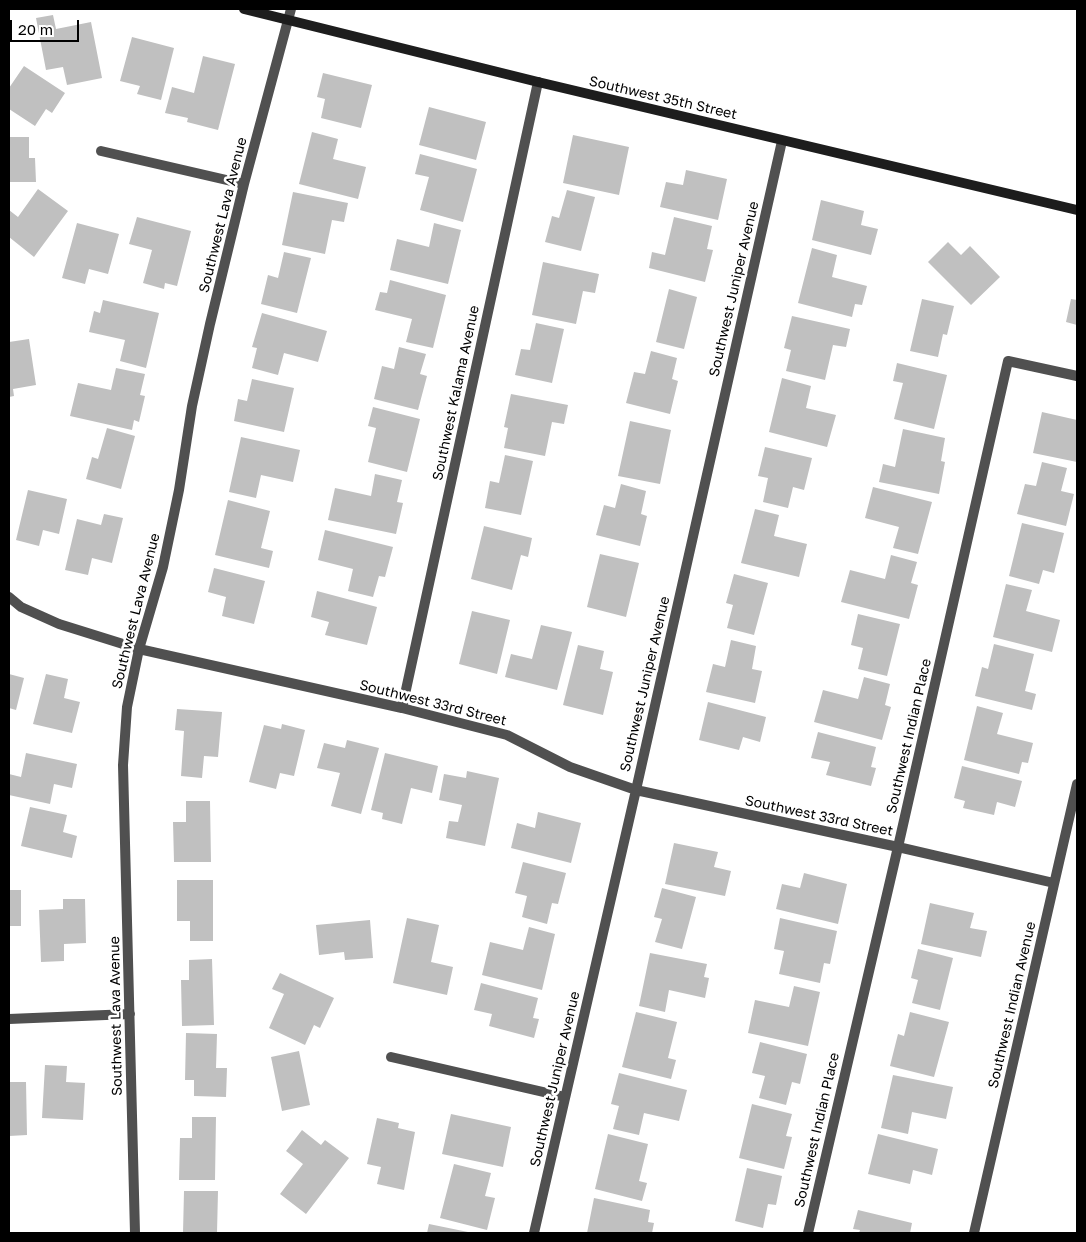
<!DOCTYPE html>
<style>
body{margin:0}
#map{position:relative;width:1086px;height:1242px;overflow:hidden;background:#fff;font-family:"Golos Text",sans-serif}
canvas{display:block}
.frame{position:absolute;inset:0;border:10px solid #000;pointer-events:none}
.scale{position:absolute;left:10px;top:20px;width:69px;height:22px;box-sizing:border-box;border:2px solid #000;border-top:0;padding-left:6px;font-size:15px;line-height:18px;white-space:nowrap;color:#000;-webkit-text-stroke:4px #fff;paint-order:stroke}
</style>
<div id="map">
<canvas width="1086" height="1242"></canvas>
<div class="frame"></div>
<div class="scale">20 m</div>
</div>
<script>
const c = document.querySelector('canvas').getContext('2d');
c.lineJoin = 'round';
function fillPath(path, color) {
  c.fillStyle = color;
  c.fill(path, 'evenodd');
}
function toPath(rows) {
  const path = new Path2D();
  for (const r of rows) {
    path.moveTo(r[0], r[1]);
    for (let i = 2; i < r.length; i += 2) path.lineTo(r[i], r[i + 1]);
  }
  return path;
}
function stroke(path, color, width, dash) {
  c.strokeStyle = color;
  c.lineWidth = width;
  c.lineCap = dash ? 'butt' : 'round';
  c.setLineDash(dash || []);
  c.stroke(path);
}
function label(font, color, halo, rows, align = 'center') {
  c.font = font + ' "Golos Text",sans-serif';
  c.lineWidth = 5;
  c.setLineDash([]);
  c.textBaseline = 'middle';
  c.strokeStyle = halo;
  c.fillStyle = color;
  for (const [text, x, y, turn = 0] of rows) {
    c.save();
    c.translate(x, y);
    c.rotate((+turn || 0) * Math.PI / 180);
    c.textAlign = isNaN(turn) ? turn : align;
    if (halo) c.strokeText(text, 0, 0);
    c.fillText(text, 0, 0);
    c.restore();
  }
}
fillPath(toPath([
 [53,15,56,29,91,22,102,78,67,85,63,67,46,70,36,18],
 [132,37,174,48,161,100,137,94,140,86,120,81],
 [203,56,235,64,218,130,187,122,188,118,165,113,172,87,194,93],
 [24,66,65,93,52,113,46,109,35,126,9,109,9,88],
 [323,73,372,85,361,128,321,118,325,99,317,97],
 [429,107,486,122,476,160,419,145],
 [312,132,338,139,333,159,366,167,358,199,299,184],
 [573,135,629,147,619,195,563,183],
 [9,137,29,137,29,158,35,158,36,182,9,182],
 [420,154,477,169,463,222,420,210,429,177,415,174],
 [686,170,727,179,718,220,660,207,666,182,683,185],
 [38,189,68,211,34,257,9,237,9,210,18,217],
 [567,190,595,197,581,251,545,242,552,216,559,218],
 [293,192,348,203,344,222,332,220,325,254,282,245],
 [821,200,864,211,861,225,878,229,871,255,812,240],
 [137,217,191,231,177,286,165,283,164,289,143,283,152,250,129,244],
 [674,217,712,226,707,249,713,250,705,282,649,268,652,252,665,255],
 [77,223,119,234,108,274,89,269,85,284,62,278],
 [434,223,461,230,448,284,390,270,397,239,429,247],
 [948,242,961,255,970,246,1000,277,971,305,928,262],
 [812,248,837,255,832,277,867,286,862,305,855,304,852,317,798,303],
 [284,252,311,258,297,313,261,304,268,275,278,278],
 [543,262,599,274,595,293,583,291,576,324,532,315],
 [390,280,446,295,433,348,406,342,412,319,375,310,380,292,387,293],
 [669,289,697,297,684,349,656,342],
 [922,299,954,306,947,335,943,334,938,357,910,351],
 [1071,299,1077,300,1077,325,1066,322],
 [103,300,159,313,146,368,120,361,125,340,89,332,94,311,100,313],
 [262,313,327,331,318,362,284,353,278,375,252,368,257,348,252,347],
 [792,316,850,329,846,347,833,345,825,380,786,371,791,350,784,348],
 [536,323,564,329,552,383,515,375,521,349,530,350],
 [29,339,36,385,13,389,14,396,9,397,9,342],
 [399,347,426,354,420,374,427,376,418,410,374,399,382,366,394,369],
 [651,351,677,358,672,379,678,381,670,414,626,403,634,372,645,374],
 [897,363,947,375,934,429,894,419,903,383,893,381],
 [116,368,145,374,140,395,145,396,139,422,134,420,132,430,70,416,78,383,111,390],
 [782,378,811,386,806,408,836,415,827,447,769,432],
 [252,379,294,388,284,432,234,421,238,399,247,401],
 [511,394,568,405,564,424,552,422,545,456,504,448,508,428,504,427],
 [373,407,420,419,407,472,368,462,376,428,368,426],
 [1042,412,1077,420,1077,462,1033,453],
 [630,421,671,430,660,484,618,476],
 [107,428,135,436,121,489,86,479,92,457,98,459],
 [903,429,945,438,941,461,945,462,939,494,879,482,883,464,895,467],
 [241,437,300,450,293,482,261,475,256,498,229,492],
 [765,447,812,458,804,490,793,487,788,508,763,502,768,478,758,476],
 [505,455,533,461,521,515,485,508,490,481,499,483],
 [1042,462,1067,468,1061,491,1074,494,1066,526,1017,514,1025,484,1036,486],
 [375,474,402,480,397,502,403,503,396,534,328,520,335,488,371,496],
 [621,484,646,491,641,514,647,516,640,546,596,535,604,505,615,508],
 [873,487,932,502,918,554,893,548,899,527,865,518],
 [28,490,67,499,59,534,43,530,39,546,16,540],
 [228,500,270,511,261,548,273,551,269,568,215,555],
 [755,509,779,515,774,536,807,544,799,577,741,563],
 [104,514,123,518,112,563,92,558,88,575,65,570,77,519,101,525],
 [1022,523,1064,533,1054,573,1043,570,1039,584,1009,576],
 [484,526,532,538,528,557,521,555,512,590,471,579],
 [325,530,393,547,385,577,379,576,373,597,348,591,353,569,318,560],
 [600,554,639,563,626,617,587,607],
 [891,555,917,562,911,583,918,585,909,619,841,602,850,570,885,579],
 [214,568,265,581,254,624,222,616,226,597,208,592],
 [734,574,768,583,754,635,727,628,733,605,726,603],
 [1006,584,1032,590,1026,611,1060,620,1052,652,993,637],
 [317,591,377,607,367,645,325,635,329,622,311,617],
 [472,611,510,620,497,674,459,664],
 [858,614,900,624,887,676,858,669,863,648,851,645],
 [541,625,572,632,557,690,505,677,511,654,532,659],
 [731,640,756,646,752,669,762,671,755,703,706,692,713,664,725,667],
 [994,644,1034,654,1025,691,1036,694,1032,710,975,696,982,667,988,669],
 [578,645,604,651,600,669,613,672,603,715,563,705],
 [9,674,24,678,16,710,9,708],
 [46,674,68,679,64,698,80,702,72,733,33,724],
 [864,677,890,684,885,705,891,707,882,740,814,722,823,690,858,699],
 [708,702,766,717,760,742,743,737,739,750,699,740],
 [977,706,1003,713,997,734,1033,743,1028,763,1022,762,1019,774,964,760],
 [177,709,222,712,218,757,204,756,202,778,181,776,184,731,175,730],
 [282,724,305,730,294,776,280,773,276,789,249,782,264,725,281,729],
 [818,732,876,747,871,767,876,768,871,786,826,775,830,762,811,758],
 [347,740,379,748,361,814,331,806,340,773,317,768,324,743,345,748],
 [26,753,77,764,72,788,54,784,50,804,9,795,9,774,21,777],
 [385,753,438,766,432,793,411,788,402,824,382,819,383,813,371,810],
 [962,766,1022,781,1015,807,997,802,994,815,963,808,965,801,954,798],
 [467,771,499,778,485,846,446,838,449,821,458,822,462,805,439,800,444,774,466,778],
 [186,801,210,801,211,862,174,862,173,822,186,822],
 [30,807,67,815,63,832,77,836,72,858,21,846],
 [538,812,581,823,571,863,511,848,517,823,535,828],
 [674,843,718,852,714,867,731,871,725,896,665,884],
 [523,862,566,873,558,904,552,903,547,924,522,917,527,896,515,893],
 [804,873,847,884,838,924,776,909,782,884,800,888],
 [177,880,213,880,213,941,190,941,190,921,177,921],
 [662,888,696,897,682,949,655,942,662,919,654,917],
 [9,890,21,890,21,926,9,926],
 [63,899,85,899,86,943,64,944,64,961,41,962,39,910,63,909],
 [930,903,974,913,970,928,987,931,981,957,921,944],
 [407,918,439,925,431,962,453,967,447,995,393,983],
 [780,918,837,931,830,964,824,963,820,983,779,974,784,951,774,949],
 [370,920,373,958,345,960,344,952,319,955,316,925],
 [529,927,555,934,542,990,482,975,490,942,523,950],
 [918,949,953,958,940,1010,912,1003,918,980,911,978],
 [650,953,707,964,704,977,709,978,705,998,669,990,665,1012,639,1006],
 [212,959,214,1025,182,1026,181,980,189,980,189,960],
 [280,973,334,998,320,1028,314,1025,305,1045,269,1028,284,994,272,989],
 [481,983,538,998,533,1018,539,1019,534,1038,489,1026,492,1014,474,1010],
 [794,986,820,992,808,1046,748,1033,755,1000,789,1007],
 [636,1012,677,1022,668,1058,676,1060,671,1079,622,1067],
 [910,1012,949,1022,934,1077,890,1066,898,1034,904,1036],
 [186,1033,217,1034,216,1068,227,1068,226,1097,194,1096,194,1080,185,1080],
 [760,1042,807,1054,800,1084,792,1082,786,1105,759,1098,765,1076,752,1073],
 [299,1051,310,1105,282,1111,271,1057],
 [45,1065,67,1066,66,1082,85,1083,83,1120,42,1118],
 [619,1073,687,1090,679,1121,644,1113,639,1135,613,1129,619,1106,611,1104],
 [893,1075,953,1087,946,1119,912,1112,908,1134,881,1128],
 [9,1082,26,1082,27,1135,9,1136],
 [752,1104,792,1114,786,1136,792,1137,784,1169,739,1158],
 [451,1114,511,1127,503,1167,442,1154],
 [192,1117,216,1117,215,1180,179,1180,180,1138,192,1138],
 [377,1118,399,1123,398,1128,415,1132,404,1190,377,1184,381,1167,367,1164],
 [302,1130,321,1145,325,1140,349,1158,306,1214,280,1194,303,1164,286,1151],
 [608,1134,648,1144,639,1181,647,1183,642,1201,595,1189],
 [878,1134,938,1149,932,1175,913,1170,910,1184,868,1174],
 [454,1164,491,1173,485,1196,495,1198,487,1230,440,1218],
 [747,1168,782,1176,776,1205,768,1204,763,1228,735,1221],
 [184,1191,218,1191,217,1233,183,1233],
 [594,1198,650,1210,648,1222,654,1223,652,1233,587,1233],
 [858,1210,912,1223,910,1233,859,1233,860,1230,853,1229],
 [429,1224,468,1232,468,1233,427,1233]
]), '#c0c0c0');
stroke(toPath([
 [101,151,244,184],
 [9,597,21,607,59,624,139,649,402,708,507,735,570,767,636,790,898,847,1054,883],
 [402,708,538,82],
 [9,1019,130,1014],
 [391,1057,565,1097],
 [135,1233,123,765,127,707,139,649,163,567,179,490,192,406,210,324,244,184,291,9],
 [534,1233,636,790,782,141],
 [808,1233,898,847,1008,361,1077,376],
 [974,1233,1077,784]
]), '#505050', 10);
stroke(toPath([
 [244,9,538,82,1077,210]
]), '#1d1d1d', 10);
label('14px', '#000', '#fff', [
 ["Southwest 35th Street",663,98,13],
 ["Southwest Lava Avenue",223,215,-76],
 ["Southwest Juniper Avenue",734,289,-77],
 ["Southwest Kalama Avenue",456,393,-78],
 ["Southwest Lava Avenue",136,611,-76],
 ["Southwest Juniper Avenue",645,684,-77],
 ["Southwest 33rd Street",433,703,14],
 ["Southwest Indian Place",909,736,-77],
 ["Southwest 33rd Street",819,816,12],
 ["Southwest Indian Avenue",1012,1005,-77],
 ["Southwest Lava Avenue",116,1016,-91],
 ["Southwest Juniper Avenue",555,1079,-77],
 ["Southwest Indian Place",817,1130,-77]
]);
</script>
